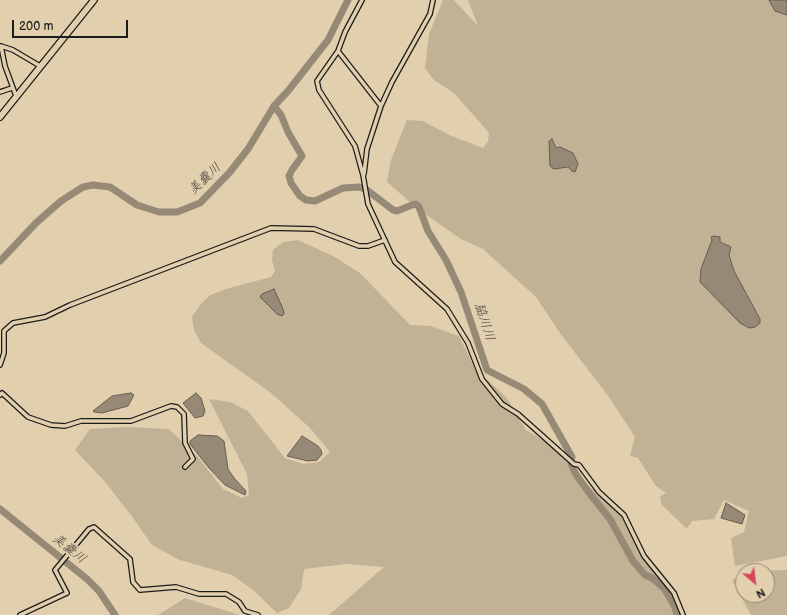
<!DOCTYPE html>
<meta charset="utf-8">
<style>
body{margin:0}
#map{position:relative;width:787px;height:615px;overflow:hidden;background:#e2cfad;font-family:"Balsamiq Sans",sans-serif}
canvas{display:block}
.north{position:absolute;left:735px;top:563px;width:40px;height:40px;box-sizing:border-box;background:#e2cfad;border:1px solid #938773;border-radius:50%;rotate:152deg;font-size:11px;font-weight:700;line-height:16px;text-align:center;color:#1c1c1c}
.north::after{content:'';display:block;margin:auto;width:14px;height:18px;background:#d1495b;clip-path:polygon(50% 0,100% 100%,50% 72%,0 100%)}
.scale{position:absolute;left:12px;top:20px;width:116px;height:18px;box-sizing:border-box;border:2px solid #1c1c1c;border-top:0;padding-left:5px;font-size:12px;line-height:14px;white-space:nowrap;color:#1c1c1c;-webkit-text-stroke:3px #e2cfad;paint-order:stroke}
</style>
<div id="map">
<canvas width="787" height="615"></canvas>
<div class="north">N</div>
<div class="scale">200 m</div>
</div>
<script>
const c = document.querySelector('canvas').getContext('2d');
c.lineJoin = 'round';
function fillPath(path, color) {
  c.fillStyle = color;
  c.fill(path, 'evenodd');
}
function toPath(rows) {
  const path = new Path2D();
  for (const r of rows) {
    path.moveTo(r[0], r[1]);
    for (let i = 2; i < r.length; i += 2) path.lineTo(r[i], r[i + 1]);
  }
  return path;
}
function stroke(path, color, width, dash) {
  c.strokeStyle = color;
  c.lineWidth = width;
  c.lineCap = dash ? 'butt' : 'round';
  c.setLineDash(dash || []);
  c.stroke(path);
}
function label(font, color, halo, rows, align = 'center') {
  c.font = font + ' "Balsamiq Sans","Klee One",sans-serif';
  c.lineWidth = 3.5;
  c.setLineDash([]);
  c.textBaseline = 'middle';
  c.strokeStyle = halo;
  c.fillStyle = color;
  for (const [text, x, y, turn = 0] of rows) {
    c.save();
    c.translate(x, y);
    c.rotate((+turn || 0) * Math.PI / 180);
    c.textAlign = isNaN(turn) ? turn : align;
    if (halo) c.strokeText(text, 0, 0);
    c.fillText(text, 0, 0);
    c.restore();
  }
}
fillPath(toPath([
 [443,0,454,0,478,26,468,0,787,0,787,556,735,566,731,538,744,532,749,511,724,500,714,519,692,521,687,529,661,504,660,496,666,493,656,486,638,458,630,456,635,437,609,397,560,333,536,297,483,249,461,239,418,209,387,182,391,160,407,120,423,121,449,135,483,148,488,141,489,133,454,93,434,80,425,68,429,34],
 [298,240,333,256,360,273,410,325,431,326,459,336,475,369,506,397,526,430,553,446,587,485,612,504,636,535,678,615,329,615,384,567,346,564,304,569,301,589,289,608,277,613,252,589,232,575,180,560,152,545,131,515,105,482,75,450,90,429,128,427,169,429,197,456,223,489,242,498,249,495,247,474,209,399,230,402,248,411,285,458,303,464,319,462,330,452,310,428,271,393,201,343,194,330,192,317,201,304,210,295,226,289,271,277,275,271,272,260,273,250,283,242],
 [787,570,787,615,751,615,732,580,743,575,743,595,767,595,767,571,754,571],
 [185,598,240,615,158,615]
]), '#c1b195');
const water = toPath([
 [769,0,787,0,787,15,775,11,769,0],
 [552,139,556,148,560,147,573,153,578,164,575,172,572,171,568,167,554,169,550,166,549,141,552,139],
 [714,236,720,237,720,242,731,247,729,255,734,271,760,319,760,323,755,327,749,328,740,323,700,282,701,269,712,240,711,237,714,236],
 [274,289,283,309,284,314,282,316,277,314,260,297,262,294,274,289],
 [131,393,134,395,128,406,102,413,94,412,93,411,112,396,131,393],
 [196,393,201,398,205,411,203,416,195,418,183,403,196,393],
 [198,435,217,436,224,441,228,469,234,478,246,491,245,495,225,485,209,468,190,444,190,441,198,435],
 [302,436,318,446,321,450,322,454,317,460,308,461,287,456,302,436],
 [726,503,745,515,742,524,721,518,726,503]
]);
fillPath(water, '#968a76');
stroke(water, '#655e52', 1);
stroke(toPath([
 [274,106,281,115,288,132,302,156,292,170,289,176,291,183,300,196,306,200,315,201,343,188,360,187,367,190,393,210,397,211,412,205,416,204,419,207,428,231,446,260,461,292,487,370,524,389,542,404,572,457,571,463,575,473,590,494,610,519,633,561,645,575,652,578,664,588,675,607,677,615],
 [0,261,36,223,61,201,83,187,93,185,110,187,137,205,159,212,177,212,200,203,230,172,248,149,274,106,288,91,328,40,348,0],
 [0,509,87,579,99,591,115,615]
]), '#968a76', 7);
const street = toPath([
 [362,0,345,32,338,51,317,81,319,90,355,146,363,175,368,204,395,262,447,309,468,343,482,379,502,404,518,414,574,464,579,465,599,492,624,515,644,556,674,593,683,615],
 [1,46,5,66,16,96],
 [1,46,13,50,40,66],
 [338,51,381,106],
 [0,92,12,88],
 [364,174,367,149,381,106,392,82,430,14,433,0],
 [0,365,4,353,4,331,13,323,45,317,70,305,271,228,314,229,359,246,368,246,385,240],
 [0,395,2,393,28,417,51,425,65,426,81,421,131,421,171,406,177,407,184,414,185,443,193,459,185,467],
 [20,615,67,593,55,570,89,529,94,527,130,559,133,582,140,590,176,587,199,594,226,594,239,602,245,611,258,615]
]);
const primary = toPath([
 [0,117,94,0]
]);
stroke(street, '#1c1c1c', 6);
stroke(primary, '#1c1c1c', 8);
stroke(street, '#e2cfad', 3.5);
stroke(primary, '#e2cfad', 5.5);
label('italic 13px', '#47423c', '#e2cfad', [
 ["美嚢川",205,179,-43],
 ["脇川川",484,322,72],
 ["美嚢川",69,549,39]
]);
</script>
